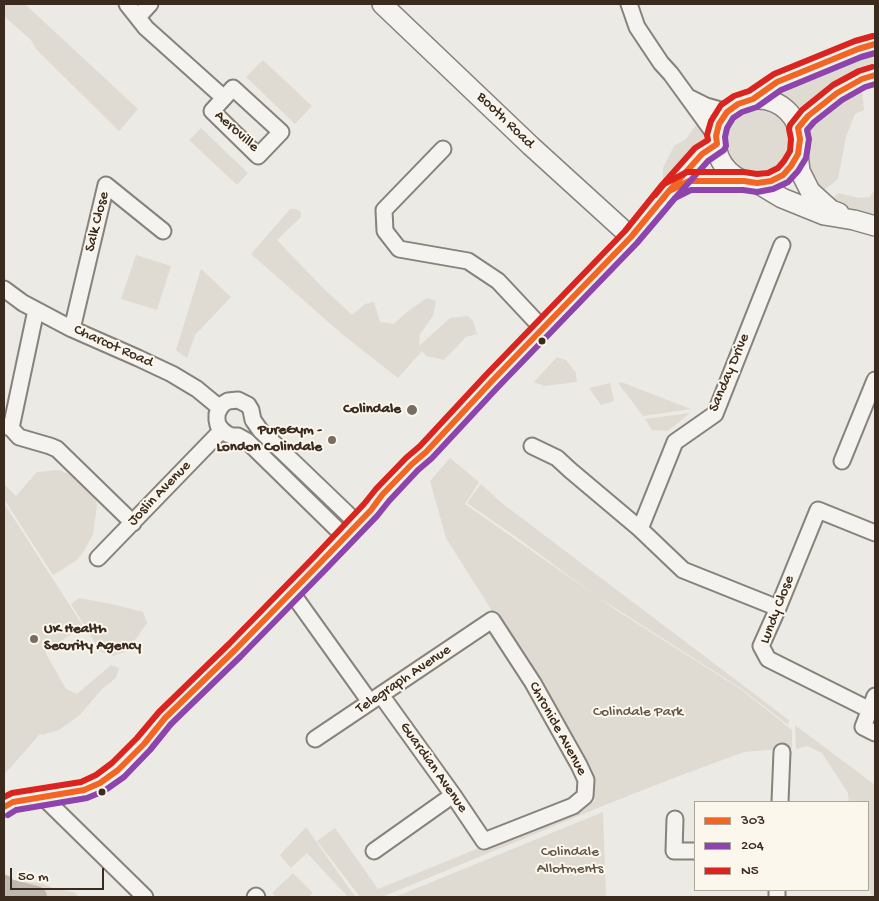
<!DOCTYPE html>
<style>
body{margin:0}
#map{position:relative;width:879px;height:901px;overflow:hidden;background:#eceae4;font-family:"Gochi Hand",sans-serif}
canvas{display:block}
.frame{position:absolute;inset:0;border:5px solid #3b2a1e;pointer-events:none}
.legend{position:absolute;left:694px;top:801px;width:175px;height:90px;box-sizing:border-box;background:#fbf7ec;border:1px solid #aea59a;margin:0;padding:6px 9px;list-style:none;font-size:15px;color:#3b2a1e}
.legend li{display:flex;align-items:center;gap:10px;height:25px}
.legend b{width:25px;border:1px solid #aea59a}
.scale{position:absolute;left:10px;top:868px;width:94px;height:22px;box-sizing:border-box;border:2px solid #3b2a1e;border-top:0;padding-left:6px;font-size:15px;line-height:18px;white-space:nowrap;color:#3b2a1e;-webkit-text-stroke:4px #fbf7ec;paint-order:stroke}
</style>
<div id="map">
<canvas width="879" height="901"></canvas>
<div class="frame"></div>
<ul class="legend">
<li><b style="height:6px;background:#f26522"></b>303</li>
<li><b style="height:6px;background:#8e44ad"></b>204</li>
<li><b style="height:6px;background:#dc241f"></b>N5</li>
</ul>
<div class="scale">50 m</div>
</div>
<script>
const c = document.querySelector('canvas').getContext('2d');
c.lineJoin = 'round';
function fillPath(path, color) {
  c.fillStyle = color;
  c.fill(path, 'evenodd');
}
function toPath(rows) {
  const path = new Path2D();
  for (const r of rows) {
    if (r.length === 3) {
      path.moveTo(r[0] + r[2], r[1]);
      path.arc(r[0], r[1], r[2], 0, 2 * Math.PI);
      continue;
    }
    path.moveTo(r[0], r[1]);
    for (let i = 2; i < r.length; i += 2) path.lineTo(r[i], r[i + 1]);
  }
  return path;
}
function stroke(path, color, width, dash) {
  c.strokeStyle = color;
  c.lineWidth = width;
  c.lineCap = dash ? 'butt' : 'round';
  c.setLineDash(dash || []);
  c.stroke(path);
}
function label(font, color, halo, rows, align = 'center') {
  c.font = font + ' "Gochi Hand",sans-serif';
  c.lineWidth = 4;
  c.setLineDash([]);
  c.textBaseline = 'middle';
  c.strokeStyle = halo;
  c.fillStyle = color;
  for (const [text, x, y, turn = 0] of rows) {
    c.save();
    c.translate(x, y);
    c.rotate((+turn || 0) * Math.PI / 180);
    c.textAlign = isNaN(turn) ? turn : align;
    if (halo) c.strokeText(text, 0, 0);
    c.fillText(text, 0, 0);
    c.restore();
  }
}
fillPath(toPath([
 [4,4,25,4,138,109,119,131,36,49,31,40,4,16],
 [875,53,875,67,842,80,799,108,775,90,804,75],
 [263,60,312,106,295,124,246,77],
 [862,89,864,110,855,114,846,137,838,179,823,191,810,181,804,161,805,144,813,115],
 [758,141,34],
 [702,124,707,138,700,151,672,182,663,178,663,168,674,146,686,139,696,125],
 [201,128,248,173,237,185,189,140],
 [875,189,875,217,859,218,835,205,834,197,838,193,859,198,870,197],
 [290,209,296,209,301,212,301,217,277,240,320,285,352,315,365,304,374,302,380,322,394,324,408,311,427,298,436,301,433,316,420,334,419,346,450,318,468,316,473,321,477,334,466,337,444,360,426,356,422,351,398,378,342,334,251,254],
 [136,255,171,266,157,310,121,299],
 [201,269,231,297,195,335,187,358,176,350],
 [557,357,566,360,576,373,577,382,545,386,534,382],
 [621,382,691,409,643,416,618,383],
 [610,383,614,401,601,405,589,388],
 [690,413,668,431,652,430,645,419],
 [450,458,479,482,465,504,599,598,519,539,467,503,481,484,503,504,789,720,788,725,742,689,601,599,616,610,742,690,792,730,792,749,768,750,744,752,679,776,605,805,382,897,360,897,317,841,335,828,378,889,595,801,586,771,528,668,446,538,430,481],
 [59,470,89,483,97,504,93,534,84,551,77,560,53,575,4,499,4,484,16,496,37,472],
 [4,503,83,626,45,652,66,689,77,694,111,665,119,668,116,678,102,689,80,715,59,730,42,735,40,734,11,767,4,774],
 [79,598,116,605,143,612,147,623,127,651,113,656,101,652,71,604],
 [795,725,875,785,875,897,872,897,868,886,868,802,849,802,848,793,822,753,807,746,796,749],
 [603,812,606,897,395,897],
 [306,827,351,891,356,897,348,897,307,853,291,868,280,855],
 [4,872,11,880,40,883,56,889,74,892,79,897,4,897],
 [293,873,313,893,308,897,276,897,272,893]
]), '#dfdbd2');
stroke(toPath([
 [4,886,8,890,36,897]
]), '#bfb8ae', 22);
const minor = toPath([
 [127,4,146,28,224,98],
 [629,4,637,27,661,63,671,74,716,136],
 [138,17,150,4],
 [233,88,281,132,258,156,212,111,233,88],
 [690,98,706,106,727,112],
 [443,149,384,210,385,231,399,249,468,261,498,281,543,329],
 [4,289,23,303,72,329,138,358,172,374,197,389,220,408],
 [72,329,106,185,163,231],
 [4,426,11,428,19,437,50,446,57,449,133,523],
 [11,428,36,310],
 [532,446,557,458,570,470,640,529],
 [842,461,875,380],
 [345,537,247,441,238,436,232,436,227,434,222,430,218,425,217,420,217,414,220,408,223,404,228,401,238,400,248,405,251,410,253,420,260,430,358,524],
 [98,558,222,430],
 [292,593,370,702],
 [778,608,683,570,640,529,675,442,715,414,782,245],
 [875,696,863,727,875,733],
 [870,710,768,659,761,646,778,608,818,510,875,533],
 [315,739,492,620,533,683,579,765,586,780,585,796,573,806,484,841,453,795,381,695],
 [43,797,145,897],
 [780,802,782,752],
 [675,819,674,851,695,851],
 [374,851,453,795],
 [255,897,256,896,257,897],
 [777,897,777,890]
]);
const tertiary = toPath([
 [382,4,531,146,631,237],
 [753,99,777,82,858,49,875,44],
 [758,141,42],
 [798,128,808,116,837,93,862,79,875,75],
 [798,154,800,171,810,191,831,210,839,213],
 [757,183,782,198,824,215,854,220,875,226],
 [672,189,689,181,744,181],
 [4,807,13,802,84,790,100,783,118,770,144,744,165,718,235,650,320,563,371,510,382,495,412,464,426,452,491,382,631,237,655,209,669,191,702,154,717,144]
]);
stroke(minor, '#86827c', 19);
stroke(tertiary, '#86827c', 22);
stroke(minor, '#f4f3ef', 15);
stroke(tertiary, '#f4f3ef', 19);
stroke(toPath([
 [662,200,669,191,689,181,744,181,757,183,771,181,783,175,791,166,798,154,800,139,798,128,808,116,837,93,862,79,875,75],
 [4,807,13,802,84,790,100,783,118,770,144,744,165,718,235,650,320,563,371,510,382,495,412,464,426,452,491,382,631,237,669,191,702,154,717,144,716,136,719,124,727,112,738,104,753,99,777,82,858,49,875,44]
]), '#f26522', 6);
stroke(toPath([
 [669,205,675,198,691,190,743,190,757,192,773,189,788,182,798,171,806,158,809,139,807,130,814,122,842,100,865,87,875,84],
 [8,815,16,810,87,798,104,791,124,777,150,750,171,724,241,656,326,569,377,516,389,501,418,470,432,458,497,388,637,243,676,197,708,161,724,150,726,146,725,137,727,128,733,118,742,112,757,107,781,90,861,57,875,53]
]), '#8e44ad', 6);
stroke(toPath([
 [655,195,664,184,687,172,744,172,757,174,768,173,778,168,784,161,790,151,791,139,789,129,790,125,802,110,833,85,859,71,872,67],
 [4,797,12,793,81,782,96,775,112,763,137,738,159,712,229,644,314,557,364,504,376,489,406,458,420,446,485,376,625,231,662,185,695,148,708,140,707,135,711,121,721,105,734,96,749,91,774,74,855,41,873,36]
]), '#dc241f', 6);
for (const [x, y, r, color] of [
 [542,341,4.5,"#3b2a1e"],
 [412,410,6,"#796d63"],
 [332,440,5,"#796d63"],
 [34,639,5,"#796d63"],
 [102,792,4.5,"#3b2a1e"]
]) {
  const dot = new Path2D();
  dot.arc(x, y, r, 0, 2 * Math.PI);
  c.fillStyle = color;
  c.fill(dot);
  stroke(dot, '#fbf7ec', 2);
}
label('15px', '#3b2a1e', '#fbf7ec', [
 ["Booth Road",505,121,44],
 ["Aeroville",236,132,42],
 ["Salk Close",98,222,-76],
 ["Charcot Road",113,347,24],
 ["Sanday Drive",730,373,-67],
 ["Joslin Avenue",160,494,-46],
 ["Lundy Close",778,610,-69],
 ["Telegraph Avenue",404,680,-34],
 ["Chronicle Avenue",557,729,61],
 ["Guardian Avenue",433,768,55]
]);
label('bold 15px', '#3b2a1e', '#fbf7ec', [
 ["Colindale",401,410],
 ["PureGym -",322,431],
 ["London Colindale",322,448],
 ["UK Health",44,630,"left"],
 ["Security Agency",44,647,"left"]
], 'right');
label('15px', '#625347', '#fbf7ec', [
 ["Colindale Park",638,713],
 ["Colindale",570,853],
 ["Allotments",570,870]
]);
</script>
